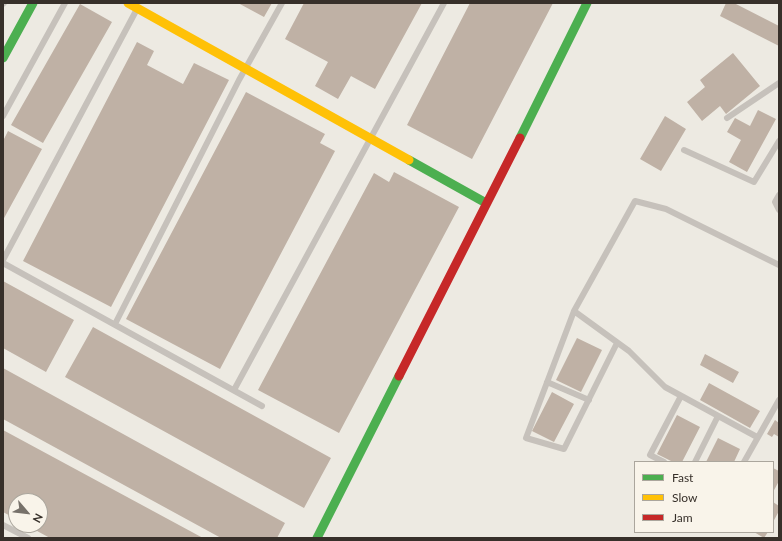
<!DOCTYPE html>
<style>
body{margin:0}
#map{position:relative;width:782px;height:541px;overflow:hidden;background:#edeae2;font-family:Lato,sans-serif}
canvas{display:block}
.frame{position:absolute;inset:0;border:4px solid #37302a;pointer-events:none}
.legend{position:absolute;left:634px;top:461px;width:140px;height:72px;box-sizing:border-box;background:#f9f4ea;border:1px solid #aba69d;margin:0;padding:5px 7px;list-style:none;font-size:12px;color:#37302a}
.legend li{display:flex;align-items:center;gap:8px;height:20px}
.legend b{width:20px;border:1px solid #aba69d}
.north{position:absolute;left:8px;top:493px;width:40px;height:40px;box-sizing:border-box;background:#f9f4ea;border:1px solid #aba69d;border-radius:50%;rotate:118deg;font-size:11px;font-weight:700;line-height:16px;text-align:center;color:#37302a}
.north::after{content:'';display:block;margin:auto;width:14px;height:18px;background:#77716a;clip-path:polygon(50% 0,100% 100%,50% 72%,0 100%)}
</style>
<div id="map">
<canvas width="782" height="541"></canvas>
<div class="frame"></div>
<ul class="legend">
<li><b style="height:5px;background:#4caf50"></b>Fast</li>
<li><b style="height:5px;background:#ffc107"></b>Slow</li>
<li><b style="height:5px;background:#c62828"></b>Jam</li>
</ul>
<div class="north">N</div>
</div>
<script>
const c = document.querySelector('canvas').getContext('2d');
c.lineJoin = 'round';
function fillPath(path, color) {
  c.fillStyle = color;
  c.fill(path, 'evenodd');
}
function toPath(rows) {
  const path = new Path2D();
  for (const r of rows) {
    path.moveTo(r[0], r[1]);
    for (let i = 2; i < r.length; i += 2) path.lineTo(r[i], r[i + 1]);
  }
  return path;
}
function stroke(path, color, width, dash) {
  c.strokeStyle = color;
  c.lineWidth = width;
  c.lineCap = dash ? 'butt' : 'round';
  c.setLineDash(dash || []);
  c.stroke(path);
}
fillPath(toPath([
 [238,3,272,3,264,17],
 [304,3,422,3,375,89,351,76,338,99,315,86,328,62,285,39],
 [470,3,553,3,472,159,407,125],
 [726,3,734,3,779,26,779,46,720,16],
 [80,4,112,22,43,143,11,125],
 [137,42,154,51,147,65,183,84,194,63,229,80,111,307,23,261],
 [733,53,760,86,726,114,720,106,702,121,687,102,705,87,700,80],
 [246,92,325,134,320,143,335,151,220,369,126,319],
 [758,110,776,119,747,172,729,162,741,140,727,132,735,118,750,126],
 [665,116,686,129,661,171,640,159],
 [8,131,42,149,3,220,3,141],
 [394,172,459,207,339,433,258,390,374,173,389,182],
 [3,281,74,320,46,372,3,348],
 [93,327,331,458,304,508,65,377],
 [577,338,602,350,581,392,556,380],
 [705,354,739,372,733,383,700,365],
 [3,368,285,523,277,538,221,538,3,419],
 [709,383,760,411,750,428,700,400],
 [552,392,574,404,554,442,532,431],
 [677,415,700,427,682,462,673,462,657,454],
 [775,420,779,423,779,437,774,434,772,437,767,434],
 [3,430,203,538,50,538,26,525,40,525,40,501,16,501,16,519,3,512],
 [718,438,740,449,734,462,706,462],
 [773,468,779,471,779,481,773,492],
 [773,502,779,506,779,511,773,522],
 [754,532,768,532,764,538]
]), '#bfb1a5');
stroke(toPath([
 [3,4,4,3],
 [3,116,65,3],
 [727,118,779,83],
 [684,150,754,182,779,141],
 [779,195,775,202,779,210],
 [3,260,137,9],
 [3,263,262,406],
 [574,311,526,438,564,449,617,343],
 [115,324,239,80,282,3],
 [547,382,589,400],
 [234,390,444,3],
 [757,437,665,387,629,351,574,311,635,201,666,209,779,265],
 [664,462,650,455,681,396],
 [695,462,718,416],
 [744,462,779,400],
 [3,525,28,538]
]), '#c6c1bb', 6);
stroke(toPath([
 [3,58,33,3],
 [520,138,587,3],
 [409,160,486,203],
 [317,538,399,376]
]), '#4caf50', 9);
stroke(toPath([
 [128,3,409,160]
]), '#ffc107', 9);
stroke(toPath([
 [399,376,520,138]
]), '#c62828', 9);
</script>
